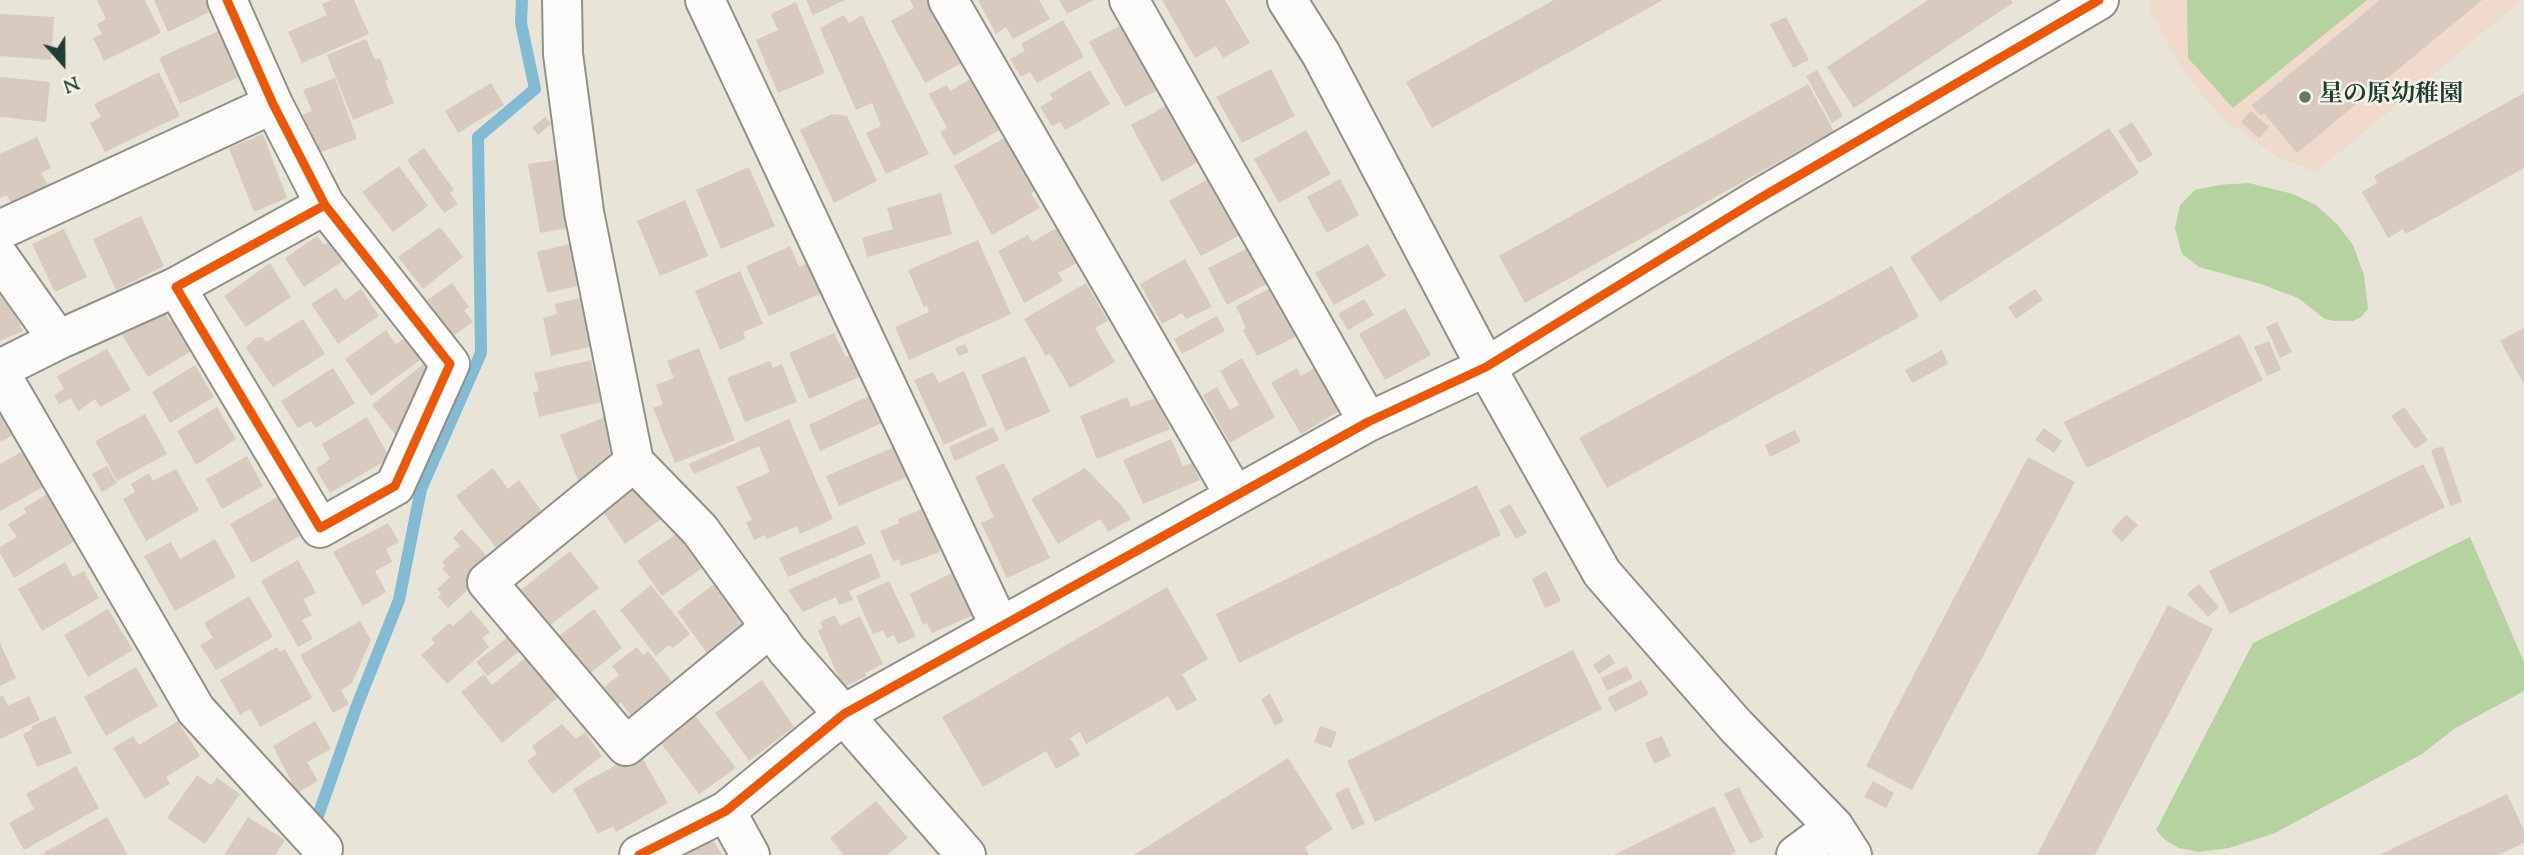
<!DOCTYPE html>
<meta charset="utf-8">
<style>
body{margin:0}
#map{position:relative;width:2524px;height:855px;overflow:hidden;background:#e8e4d7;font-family:"Sorts Mill Goudy",serif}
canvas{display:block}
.north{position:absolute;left:28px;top:28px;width:70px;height:70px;-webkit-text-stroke:5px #f7f3e8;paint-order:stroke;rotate:159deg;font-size:19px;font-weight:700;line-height:28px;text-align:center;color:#1f3d34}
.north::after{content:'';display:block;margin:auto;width:24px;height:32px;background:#1f3d34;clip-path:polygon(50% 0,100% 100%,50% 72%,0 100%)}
</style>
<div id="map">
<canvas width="2524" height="855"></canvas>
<div class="north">N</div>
</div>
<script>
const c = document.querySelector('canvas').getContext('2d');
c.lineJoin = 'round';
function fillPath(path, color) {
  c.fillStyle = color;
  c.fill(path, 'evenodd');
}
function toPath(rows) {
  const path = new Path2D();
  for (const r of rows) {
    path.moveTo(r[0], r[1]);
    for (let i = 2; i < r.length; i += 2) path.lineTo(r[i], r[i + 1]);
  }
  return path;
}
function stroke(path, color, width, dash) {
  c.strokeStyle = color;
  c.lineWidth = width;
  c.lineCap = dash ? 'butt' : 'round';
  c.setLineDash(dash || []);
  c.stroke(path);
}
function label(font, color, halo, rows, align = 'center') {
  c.font = font + ' "Sorts Mill Goudy","Noto Serif JP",serif';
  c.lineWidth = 5;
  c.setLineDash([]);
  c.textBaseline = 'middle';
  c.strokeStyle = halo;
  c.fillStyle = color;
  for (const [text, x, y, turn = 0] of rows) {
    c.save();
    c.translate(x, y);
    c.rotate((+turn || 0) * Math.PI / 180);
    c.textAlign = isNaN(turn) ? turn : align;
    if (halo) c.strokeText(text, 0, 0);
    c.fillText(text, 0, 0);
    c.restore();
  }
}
fillPath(toPath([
 [2151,0,2522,0,2316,172,2278,157,2223,119,2185,74,2149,9]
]), '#efdacb');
fillPath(toPath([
 [2367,0,2233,108,2188,58,2187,0],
 [2249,183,2293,194,2316,205,2337,224,2353,245,2364,275,2368,309,2361,317,2353,321,2335,321,2325,319,2298,298,2261,284,2199,267,2182,254,2175,228,2180,205,2195,190,2219,185],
 [2470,537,2524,662,2524,691,2454,729,2422,754,2275,833,2229,848,2199,852,2179,848,2165,840,2156,830,2253,643]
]), '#b6d2a1');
stroke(toPath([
 [313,830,356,708,399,600,421,489,481,353,478,137,535,89,521,23,522,0]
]), '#83bbd4', 12);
fillPath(toPath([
 [97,0,145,0,161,33,104,61,93,38,102,34,97,24,106,19],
 [154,0,216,0,219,7,168,32],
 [331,0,354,0,369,34,302,63,288,32,327,15,322,4],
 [806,0,845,0,813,15],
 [910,0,936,0,969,59,925,83,891,21,914,8],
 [978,0,1039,0,1050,19,1013,39,1006,27,996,34],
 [1059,0,1094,0,1067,14],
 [1162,0,1225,0,1250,43,1223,58,1216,46,1195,58],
 [1554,0,1663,0,1432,128,1406,82],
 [1928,0,2011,0,2013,3,1854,108,1827,67],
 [2380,0,2482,0,2297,153,2264,113,2261,116,2252,105],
 [796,2,825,73,778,93,756,40,778,30,771,14],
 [0,14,54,17,51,60,0,56],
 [844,15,849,23,862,15,929,154,886,174,866,133,881,126,872,103,856,110,820,28],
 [1786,17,1809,60,1793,68,1770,24],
 [1063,20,1084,57,1037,83,1030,72,1021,77,1010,59,1025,51,1021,44],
 [1131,20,1167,85,1125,107,1089,42],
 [225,28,246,74,180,104,159,58],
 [366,39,375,60,380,58,388,80,385,81,394,103,353,120,327,55],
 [1271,69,1295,116,1242,143,1216,97],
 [1090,70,1110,104,1065,130,1060,122,1052,126,1040,107,1053,99,1050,94],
 [1817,70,1843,116,1832,123,1806,76],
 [159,72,180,116,105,152,90,123,101,117,94,104],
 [978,75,1008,125,954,156,940,132,947,128,929,94,947,85,950,91],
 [0,77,50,82,46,122,0,117],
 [335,78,357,139,310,156,296,117,312,111,303,90],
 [491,83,504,105,458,133,445,111],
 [1808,84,1834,131,1525,303,1499,256],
 [2524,93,2524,168,2406,234,2403,229,2388,238,2362,192,2377,183,2374,176],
 [1175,101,1207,157,1162,182,1131,125],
 [2251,111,2269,127,2259,138,2241,122],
 [832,114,847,116,877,181,834,203,800,130],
 [545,117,551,124,538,135,532,128],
 [2132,122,2153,155,2139,163,2118,131],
 [2109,128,2139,173,1940,302,1910,257],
 [1306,130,1331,174,1279,203,1254,159],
 [263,134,287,198,254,212,229,148],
 [1010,135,1039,188,1031,193,1040,208,992,235,954,166],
 [37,137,51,168,41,173,49,187,12,204,7,195,0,198,0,154],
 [424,148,454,190,450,193,458,204,444,213,407,160],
 [563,159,574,227,540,233,528,164],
 [399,166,428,206,393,232,362,192],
 [749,167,775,226,721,249,696,190],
 [1217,174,1249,230,1201,256,1169,201],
 [1340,179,1359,215,1327,233,1307,197],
 [941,193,952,234,867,257,862,238,893,229,887,208],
 [685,200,708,256,660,276,637,221],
 [141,216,164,266,116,290,93,239],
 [440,227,463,257,423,289,398,257],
 [1059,227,1079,262,1058,273,1063,281,1024,303,998,251,1028,235,1032,242],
 [64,229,87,277,55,292,32,244],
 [317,236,324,245,332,239,346,259,304,287,285,258],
 [978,240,1011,314,909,360,895,327,929,312,927,305,924,307,908,270],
 [580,241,590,283,547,293,537,252],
 [1368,244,1386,276,1334,305,1315,273],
 [790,246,799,267,810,262,824,292,769,316,746,266],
 [1252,246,1270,282,1227,305,1208,268],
 [1185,259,1212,307,1186,319,1182,313,1162,324,1140,284],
 [270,263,291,297,246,327,224,296],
 [1892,266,1919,317,1607,488,1579,438],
 [740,271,763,324,743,332,745,339,720,350,695,291],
 [452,283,469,307,464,310,473,322,453,336,427,300],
 [1086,283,1108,321,1095,328,1115,362,1070,388,1050,354,1046,356,1024,319],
 [2,284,23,331,0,341,0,285],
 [1276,285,1301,334,1257,356,1243,330,1246,328,1236,306],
 [336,288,345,300,361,289,379,316,338,344,311,304],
 [2035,289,2043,300,2016,319,2008,307],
 [587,296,598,345,551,356,543,318,557,314,555,304],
 [1364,299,1374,315,1348,330,1338,314],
 [1405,308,1431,355,1385,380,1359,334],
 [163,310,170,321,179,316,198,347,148,377,122,335],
 [1217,316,1225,331,1182,354,1174,339],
 [303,319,325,354,273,387,246,348,255,338,262,337,266,342],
 [2277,322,2292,352,2280,358,2266,327],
 [2524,328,2524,384,2500,341],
 [386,330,396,344,405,338,420,360,371,396,345,359],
 [834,333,846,357,852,355,862,376,809,399,789,353],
 [2240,334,2263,380,2087,468,2064,422],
 [2269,341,2281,370,2267,376,2254,347],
 [965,344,969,352,959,356,955,348],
 [699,348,735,440,675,463,653,408,663,404,656,385,674,378,667,361],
 [107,349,131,390,100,407,95,399,78,411,71,398,59,404,54,395,64,389,57,376],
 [1942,350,1948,364,1912,383,1905,370],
 [1025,356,1050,412,1006,431,981,375],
 [1242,358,1275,417,1230,443,1203,395,1217,387,1230,410,1239,405,1220,371],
 [591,360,601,402,539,417,533,392,539,391,534,373],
 [770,361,773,368,782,364,797,402,745,422,727,378],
 [426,362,435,374,401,442,372,405],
 [1321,364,1346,407,1301,434,1271,383,1297,368,1301,376],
 [195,365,214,397,170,423,152,392],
 [333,368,355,403,316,428,311,421,298,428,281,401],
 [964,371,987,425,944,445,914,380,933,372,939,383],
 [0,393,20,431,0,442],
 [871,395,884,422,820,451,809,425],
 [1127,397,1131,407,1157,397,1170,429,1097,459,1080,416],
 [217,407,236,439,196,465,177,431],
 [2404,407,2428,440,2415,449,2391,416],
 [145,414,167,454,117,481,95,441],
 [367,417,390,458,330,493,316,469,330,459,322,444],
 [605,417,620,455,581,488,560,435],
 [789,419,833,519,800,534,797,526,767,539,765,535,754,540,746,522,752,520,736,487,770,472,759,446,694,474,689,464],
 [993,427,999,440,955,461,949,447],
 [2044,428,2062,441,2054,453,2035,440],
 [1795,430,1801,442,1770,457,1765,445],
 [1171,439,1183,466,1192,463,1200,480,1143,504,1123,460],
 [897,446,909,476,839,506,826,476],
 [2443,446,2462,502,2450,506,2431,450],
 [30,447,50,483,0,511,0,464],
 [247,456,263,486,222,509,206,479],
 [2028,457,2075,482,1912,790,1866,766],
 [1004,463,1050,558,1007,578,981,523,994,517,975,477],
 [2423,464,2445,507,2230,614,2209,571],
 [107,466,117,483,102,492,92,474],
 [493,468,508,489,519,480,543,513,497,549,456,496],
 [1085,468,1122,506,1131,519,1108,532,1100,519,1058,544,1031,499],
 [176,469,199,510,146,541,123,499,135,492,131,484,149,473,153,481],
 [635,475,663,518,625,544,595,500],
 [1477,485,1501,535,1239,663,1216,614],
 [59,487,78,539,14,578,0,553,0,547,17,537,8,524,26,513,24,508],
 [278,497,300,536,252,563,230,524],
 [1510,504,1527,533,1516,539,1499,510],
 [922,509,924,514,935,509,947,545,939,548,940,552,901,566,899,559,893,561,880,531,899,523,898,519],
 [2126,515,2138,525,2122,542,2111,531],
 [388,523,399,542,386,549,392,562,375,571,386,592,363,606,333,552],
 [857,525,866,544,788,577,779,558],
 [462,529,495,565,448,608,438,597,441,594,437,589,450,577,442,569,445,566,442,562,460,546,453,538],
 [684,529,708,564,662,596,637,561],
 [215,539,236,577,175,611,144,556,171,542,180,559],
 [570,551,599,588,545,629,517,593],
 [871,553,881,577,849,591,853,600,839,605,836,597,803,612,788,590],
 [298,560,316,593,303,599,312,615,302,620,313,639,298,647,261,581],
 [65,562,73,577,84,571,99,598,42,631,18,589],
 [1546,571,1561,601,1545,608,1532,579],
 [952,573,954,577,963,573,976,614,932,633,927,623,923,625,910,594],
 [721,579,751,621,707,653,677,612],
 [889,581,916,637,898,644,894,635,887,638,883,630,873,634,856,596],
 [2199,584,2219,607,2208,617,2187,594],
 [651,585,690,634,673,648,669,645,656,656,620,610],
 [1167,587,1208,659,1182,674,1197,700,1177,711,1168,696,1086,744,1080,732,1070,738,1080,755,1056,769,1046,751,983,787,942,717],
 [249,596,273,637,216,670,200,645,213,638,204,623],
 [2168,605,2213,629,2095,855,2037,855],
 [108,609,133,650,88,677,64,635],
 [594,609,622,648,584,678,554,640],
 [471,610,490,632,482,638,489,647,447,684,421,655,435,643,431,639,449,623,453,626],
 [835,615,840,626,860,616,883,664,865,673,867,676,843,687,818,631,823,628,820,622],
 [360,621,371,640,352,683,341,690,349,704,333,713,300,655],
 [513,633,524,647,488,676,476,662],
 [0,643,16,678,0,686],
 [277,647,280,652,285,649,312,698,260,727,250,709,240,715,220,680],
 [637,647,643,655,648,651,673,683,630,715,621,702,618,705,604,687,619,675,612,666],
 [1573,650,1602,709,1375,822,1347,761],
 [530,654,562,694,502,743,461,692,484,674,492,685],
 [1609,654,1615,663,1599,674,1593,665],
 [1627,666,1633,678,1607,691,1601,678],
 [136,667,158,706,106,736,84,697],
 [762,680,794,727,749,761,715,713],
 [1641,680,1649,694,1615,712,1607,698],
 [1270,694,1284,721,1275,726,1261,699],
 [3,696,8,706,29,696,40,720,0,739,0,697],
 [693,713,736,768,699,794,658,739],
 [55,716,72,753,37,767,23,734,33,729,32,726],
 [178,721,200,756,166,777,170,784,145,799,113,748,133,736,139,745],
 [315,721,331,749,307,762,318,781,297,793,273,746],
 [562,724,576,739,585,732,602,756,553,794,527,761,537,754,532,746],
 [1320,726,1337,732,1331,748,1314,742],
 [1662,736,1671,756,1654,764,1645,743],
 [639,752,668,803,616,832,613,826,598,834,573,789],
 [1288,758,1333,829,1305,847,1309,855,1134,855],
 [76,766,99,808,24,850,9,823,34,809,26,794],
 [197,775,211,785,217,778,240,794,205,844,167,818],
 [1873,781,1894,793,1886,808,1864,797],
 [1348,787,1365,824,1352,830,1335,794],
 [1739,787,1764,837,1750,844,1724,794],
 [2507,794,2524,830,2524,843,2498,855,2379,855],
 [876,801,908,838,887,855,844,855,830,838],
 [1714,806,1736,852,1730,855,1613,855],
 [107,817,128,855,40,855],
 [248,817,285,840,275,855,224,855],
 [709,833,722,855,672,855]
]), '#d8cabf');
const minor = toPath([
 [227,0,273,104,325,205,450,364,395,486,320,528,176,287,325,205],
 [562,0,563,54,584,212,634,462,700,530,787,650,966,855],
 [705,0,1000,627],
 [948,0,1235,496],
 [1129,0,1368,422],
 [1287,0,1321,54,1486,367,1602,573,1735,725,1834,827,1852,855],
 [0,230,273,104],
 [0,258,58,340,0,369],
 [58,340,176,287],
 [0,373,196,710,323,849],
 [634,462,487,582,626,746,771,627],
 [726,811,750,855],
 [639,855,726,811,844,714,1368,422,1486,367,1757,200,2099,0],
 [1796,855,1834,827]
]);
stroke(minor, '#8f9289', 42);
stroke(minor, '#fcfbf9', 38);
stroke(toPath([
 [227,0,273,104,325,205,450,364,395,486,320,528,176,287,325,205],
 [639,855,726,811,844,714,1368,422,1486,367,1757,200,2099,0]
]), '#e8590c', 9);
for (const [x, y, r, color] of [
 [2305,97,7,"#65776d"]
]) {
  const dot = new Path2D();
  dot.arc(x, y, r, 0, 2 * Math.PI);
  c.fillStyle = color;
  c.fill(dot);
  stroke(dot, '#f7f3e8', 2.5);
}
label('bold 24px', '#1f3d34', '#f7f3e8', [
 ["星の原幼稚園",2319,97]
], 'left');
</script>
